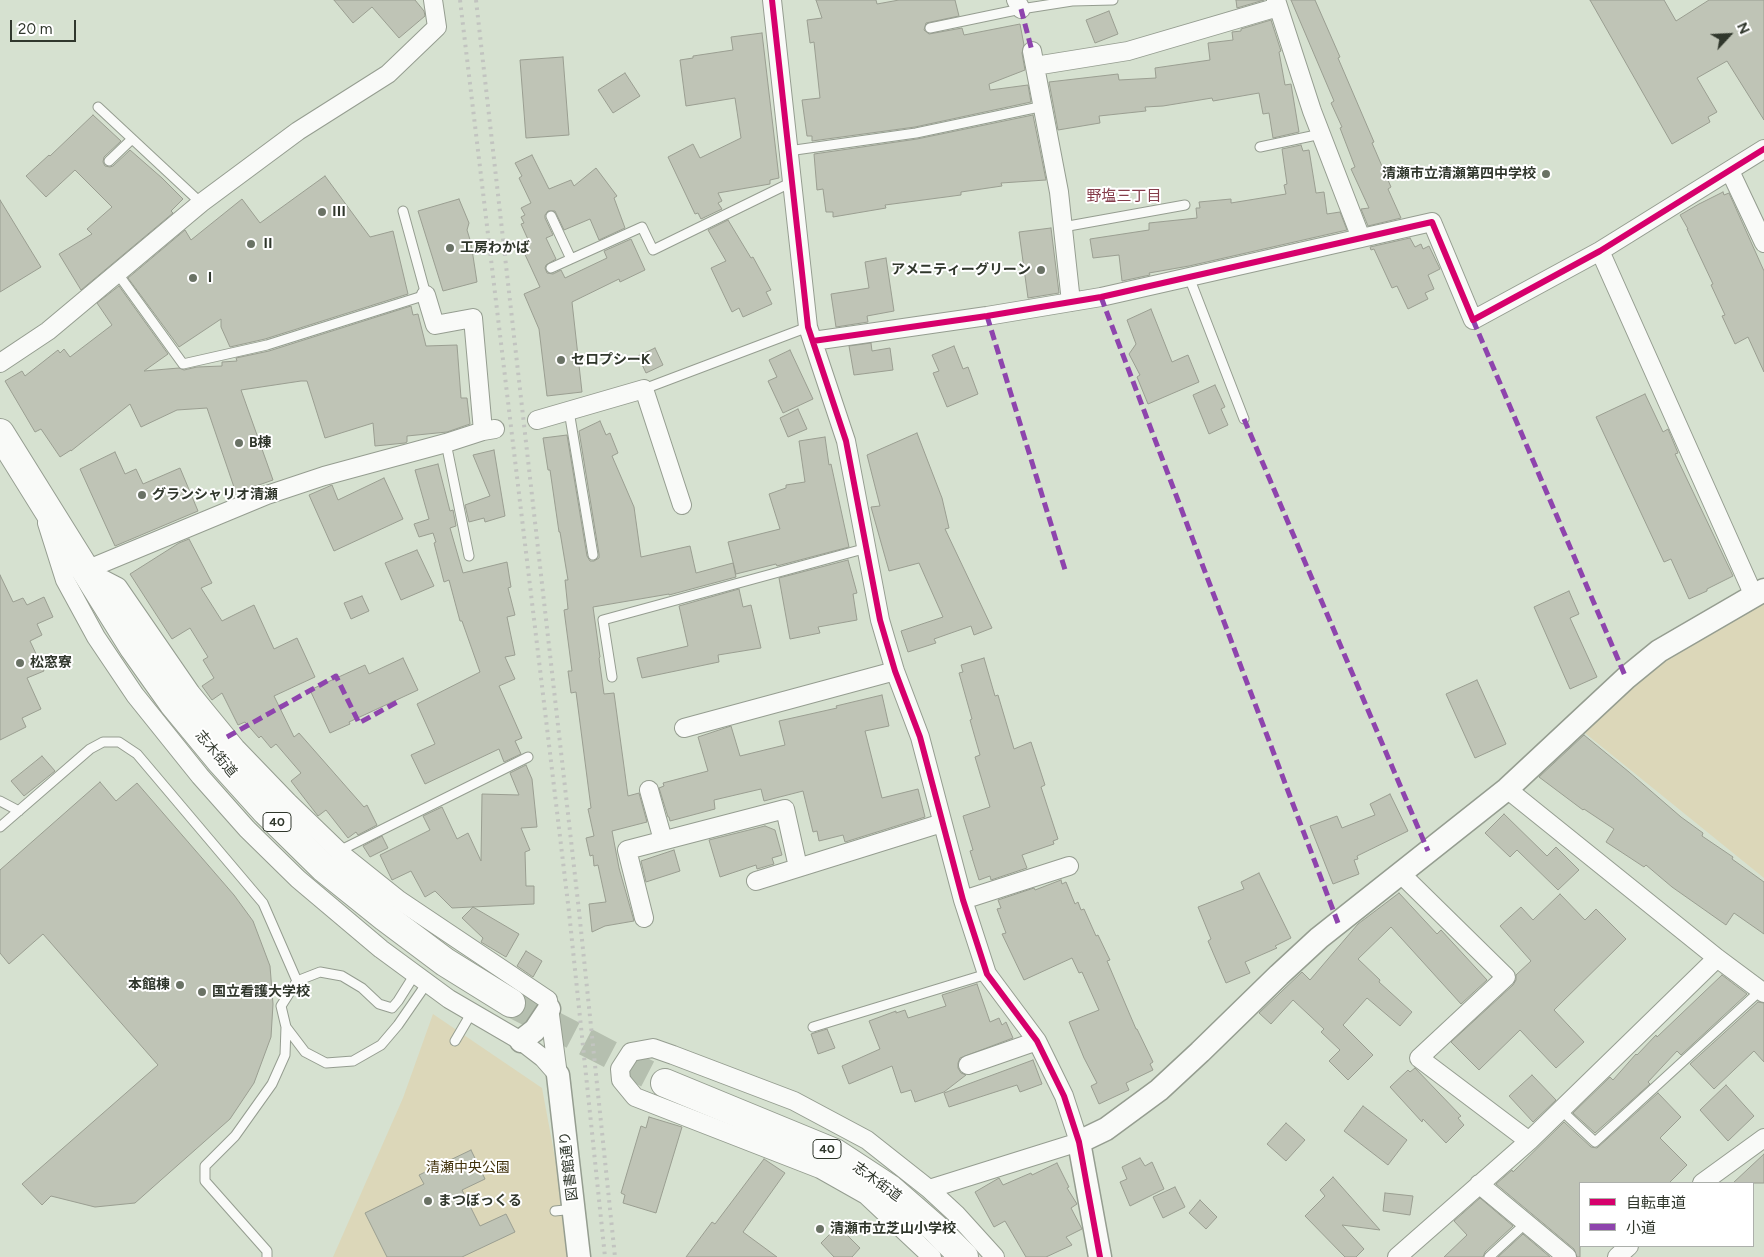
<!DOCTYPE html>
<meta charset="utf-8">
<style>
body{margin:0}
#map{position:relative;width:1764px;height:1257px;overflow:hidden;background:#d6e1d0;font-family:Figtree,"Noto Sans JP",sans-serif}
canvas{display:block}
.legend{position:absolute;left:1579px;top:1182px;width:175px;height:65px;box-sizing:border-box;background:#fff;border:1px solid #acafab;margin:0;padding:6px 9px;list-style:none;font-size:15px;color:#30372c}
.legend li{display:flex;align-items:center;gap:10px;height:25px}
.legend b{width:25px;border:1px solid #acafab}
.north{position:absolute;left:1704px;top:10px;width:50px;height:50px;-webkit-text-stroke:4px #fff;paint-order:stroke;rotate:65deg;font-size:14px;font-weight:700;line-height:20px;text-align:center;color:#30372c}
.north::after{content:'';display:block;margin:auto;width:18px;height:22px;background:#30372c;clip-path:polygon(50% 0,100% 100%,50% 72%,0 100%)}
.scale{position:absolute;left:10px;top:20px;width:66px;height:22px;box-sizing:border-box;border:2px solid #30372c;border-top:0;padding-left:6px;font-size:15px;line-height:18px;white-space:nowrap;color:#30372c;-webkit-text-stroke:4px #fff;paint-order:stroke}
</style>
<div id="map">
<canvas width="1764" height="1257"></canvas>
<ul class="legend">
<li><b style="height:6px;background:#d6006c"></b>自転車道</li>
<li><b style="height:6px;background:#8e44ad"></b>小道</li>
</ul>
<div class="north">N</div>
<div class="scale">20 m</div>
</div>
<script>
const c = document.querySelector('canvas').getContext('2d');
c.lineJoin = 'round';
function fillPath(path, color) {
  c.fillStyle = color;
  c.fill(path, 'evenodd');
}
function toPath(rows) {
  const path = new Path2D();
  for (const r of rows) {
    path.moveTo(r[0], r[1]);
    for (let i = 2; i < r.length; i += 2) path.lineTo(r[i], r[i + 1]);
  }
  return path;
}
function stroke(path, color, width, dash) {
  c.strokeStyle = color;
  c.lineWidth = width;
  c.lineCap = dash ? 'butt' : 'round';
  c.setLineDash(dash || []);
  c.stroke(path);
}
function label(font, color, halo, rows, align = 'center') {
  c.font = font + ' Figtree,"Noto Sans JP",sans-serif';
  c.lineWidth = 4;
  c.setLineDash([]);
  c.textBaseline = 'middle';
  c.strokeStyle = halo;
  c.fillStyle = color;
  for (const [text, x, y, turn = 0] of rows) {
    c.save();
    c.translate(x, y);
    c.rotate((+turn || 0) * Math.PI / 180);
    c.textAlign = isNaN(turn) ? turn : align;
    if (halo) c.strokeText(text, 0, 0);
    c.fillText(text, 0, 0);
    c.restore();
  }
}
fillPath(toPath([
 [1764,590,1764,878,1575,725,1626,678],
 [433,1014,542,1088,558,1174,569,1257,333,1257,403,1098]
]), '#dcd7b9');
const building = toPath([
 [334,0,415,0,424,11,425,16,399,38,372,7,353,23,334,0],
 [816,0,876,0,877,4,899,0,955,0,959,16,926,23,924,30,929,34,962,28,964,35,1020,24,1024,45,1022,53,1025,70,989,84,990,90,1028,85,1031,102,915,127,812,141,812,136,807,136,802,100,820,98,814,42,810,43,807,20,822,18,816,0],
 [1236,0,1264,0,1237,8,1236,0],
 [1291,0,1315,0,1340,57,1338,58,1374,142,1372,143,1391,187,1388,189,1401,218,1368,226,1361,209,1369,208,1351,169,1355,167,1340,128,1342,127,1331,103,1334,101,1291,0],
 [1590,0,1664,0,1676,21,1709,0,1764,0,1764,120,1727,61,1697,78,1717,112,1708,117,1710,122,1672,144,1590,0],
 [1109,11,1118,34,1095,43,1086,20,1109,11],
 [1271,20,1281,51,1279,52,1285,85,1291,84,1299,132,1273,138,1269,113,1263,114,1259,93,1213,101,1212,98,1163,106,1145,107,1146,111,1099,116,1100,123,1058,130,1049,82,1118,74,1119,80,1156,78,1155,68,1210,60,1208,43,1233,40,1232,32,1241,31,1241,29,1271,20],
 [762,33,779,178,770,180,770,184,718,193,722,201,718,203,722,209,701,219,698,213,695,214,668,157,693,144,700,158,741,138,735,98,686,106,680,60,693,58,693,56,733,50,731,37,762,33],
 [563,57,569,135,526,138,520,60,563,57],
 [625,73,640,96,613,113,598,90,625,73],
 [93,115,121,141,104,157,103,162,105,166,110,167,113,166,130,150,162,178,183,199,171,211,173,213,81,290,59,254,92,234,87,229,112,207,75,170,46,197,26,176,49,155,50,156,93,115],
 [1033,115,1046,180,1001,183,1002,186,961,192,961,195,885,205,886,208,833,217,833,212,826,212,823,189,817,190,814,154,917,139,1033,115],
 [1301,145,1303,151,1309,150,1316,193,1324,192,1327,214,1340,212,1347,230,1189,266,1149,273,1150,275,1122,281,1119,255,1093,258,1090,239,1149,230,1149,223,1197,218,1196,208,1200,208,1199,202,1231,199,1231,203,1286,194,1284,185,1287,184,1282,149,1301,145],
 [532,155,549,189,571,180,574,186,596,168,617,196,614,198,625,228,599,240,590,219,564,230,555,211,548,211,545,215,545,218,553,235,546,238,556,259,546,265,545,268,547,273,553,274,561,270,565,278,607,258,604,251,631,239,645,270,620,282,619,279,572,302,582,392,547,396,539,329,524,294,540,287,522,248,530,244,521,224,524,223,521,217,525,215,521,208,531,203,519,178,522,176,515,163,532,155],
 [325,176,370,237,393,231,408,294,265,339,230,347,221,327,221,319,179,347,128,278,185,230,191,240,242,199,260,223,325,176],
 [1723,192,1724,195,1729,193,1764,271,1764,372,1748,337,1735,344,1722,316,1725,315,1711,285,1713,284,1687,229,1688,229,1680,215,1699,204,1723,192],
 [459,199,469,223,467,230,471,243,477,282,443,291,418,211,459,199],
 [0,200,41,267,0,292,0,200],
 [728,220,751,258,753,257,771,290,766,292,772,304,743,317,739,308,732,312,711,268,726,261,708,230,728,220],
 [1051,228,1059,293,1028,298,1019,232,1051,228],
 [1410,238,1415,247,1421,244,1423,249,1429,246,1440,269,1428,275,1434,289,1425,293,1428,299,1408,309,1397,286,1392,288,1374,249,1371,250,1370,247,1410,238],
 [886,258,894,311,867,316,868,322,836,327,831,294,869,288,865,262,886,258],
 [119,286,168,354,144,371,179,368,184,370,197,367,222,366,222,362,237,361,236,358,269,351,411,306,413,315,418,314,426,346,457,345,461,398,467,398,470,424,447,432,407,436,407,442,405,443,375,446,373,423,325,438,307,381,301,381,241,390,273,480,236,493,207,408,177,410,141,427,130,404,71,451,71,450,60,457,41,429,35,432,5,381,22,371,25,376,58,350,60,353,64,349,70,357,112,325,97,303,119,286],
 [1151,309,1172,362,1188,355,1199,382,1148,404,1137,377,1140,375,1129,354,1136,344,1127,320,1151,309],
 [871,343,872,351,890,348,893,370,854,375,849,346,871,343],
 [954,346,963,369,968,367,978,394,947,407,933,373,939,371,932,355,954,346],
 [655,348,663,365,646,373,638,356,655,348],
 [790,350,813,399,783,413,768,381,777,377,769,360,790,350],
 [1215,385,1225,407,1221,409,1228,425,1209,434,1193,395,1215,385],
 [1645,394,1663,432,1668,429,1678,453,1675,454,1733,576,1707,589,1707,591,1689,599,1671,559,1664,562,1596,417,1645,394],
 [798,409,807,429,788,437,780,418,798,409],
 [600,421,606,435,610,433,618,453,612,456,634,507,641,557,690,546,696,573,733,563,736,577,669,595,669,594,593,607,600,657,599,658,604,694,614,693,628,796,639,793,647,822,612,831,619,868,634,921,605,926,592,932,589,904,606,902,598,865,594,866,593,855,590,856,586,838,594,836,588,809,591,808,576,692,571,693,568,671,572,671,564,610,568,609,565,580,568,580,560,532,559,532,550,470,548,470,543,438,567,435,587,556,590,561,594,561,599,558,599,554,579,431,600,421],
 [917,433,942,498,949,528,945,529,992,628,974,635,971,626,934,639,936,643,908,652,901,631,943,617,919,563,889,571,871,507,880,506,867,455,917,433],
 [825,437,829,465,831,464,849,547,777,566,776,564,736,574,728,542,780,529,769,494,786,488,786,485,805,482,799,441,825,437],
 [494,450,505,516,485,522,484,518,469,522,465,505,490,496,473,455,494,450],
 [115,452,125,474,136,469,143,484,180,468,198,511,115,546,80,469,115,452],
 [438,464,450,511,453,510,456,526,450,528,463,573,507,562,511,587,508,588,515,615,507,617,515,655,505,657,515,679,499,686,522,738,515,741,521,754,504,762,499,749,425,784,411,755,435,744,417,704,480,672,462,621,460,621,449,580,444,582,434,543,436,542,433,533,419,537,414,524,429,519,415,470,438,464],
 [384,478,403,519,334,551,309,495,332,485,338,500,384,478],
 [189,539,212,583,201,588,222,621,254,605,274,649,297,638,315,677,274,696,294,737,299,733,364,807,367,805,377,825,358,835,356,832,348,838,326,810,318,816,291,781,301,773,276,744,271,748,261,736,259,738,245,722,238,725,222,693,212,700,202,686,214,678,203,660,208,657,190,628,172,639,130,574,179,543,189,539],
 [417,550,434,586,401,600,385,563,417,550],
 [848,560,857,593,853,594,857,620,818,627,820,633,790,639,779,578,848,560],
 [0,575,13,602,23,598,27,605,44,597,53,617,37,624,42,635,30,641,44,671,27,678,41,709,22,718,26,727,0,740,0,575],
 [739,589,743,607,751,605,761,648,718,655,719,662,642,678,637,658,688,646,679,606,739,589],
 [1569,591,1579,614,1570,618,1597,677,1570,689,1534,607,1569,591],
 [362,596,369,611,351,619,344,603,362,596],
 [403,658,418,690,349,722,350,724,330,733,310,690,365,665,369,674,403,658],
 [984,658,995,696,998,695,1014,749,1031,742,1045,785,1041,787,1058,839,1053,841,1054,844,1022,855,1027,868,991,880,990,876,979,880,970,851,973,850,963,816,990,807,975,757,980,755,970,720,972,719,959,673,963,672,961,665,984,658],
 [1477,680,1506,744,1475,758,1446,694,1477,680],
 [882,695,889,726,865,731,882,798,918,789,925,817,845,842,843,835,819,841,817,831,813,832,803,791,764,801,761,789,714,800,715,809,670,821,669,817,668,817,659,788,664,786,663,783,708,771,698,737,731,726,740,756,785,745,779,721,837,708,836,706,882,695],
 [1584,735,1629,772,1681,817,1703,833,1702,836,1733,857,1732,859,1764,882,1764,934,1734,913,1726,925,1672,887,1646,865,1644,867,1606,842,1614,829,1584,809,1583,810,1539,777,1584,735],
 [42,756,55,771,24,796,11,781,42,756],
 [526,765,532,779,537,827,521,828,530,850,525,852,526,886,534,886,534,904,452,908,435,891,425,897,411,871,392,880,380,855,430,830,423,816,442,807,457,839,468,833,481,861,482,794,519,795,510,773,526,765],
 [100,782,116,801,137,783,234,895,253,921,270,966,273,1004,271,1037,254,1083,230,1119,135,1203,95,1207,51,1196,42,1205,22,1184,158,1065,43,934,9,964,0,953,0,870,100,782],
 [1390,794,1408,831,1357,856,1358,859,1354,860,1359,874,1333,884,1310,826,1337,816,1342,828,1375,815,1370,804,1390,794],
 [1504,814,1547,856,1556,847,1579,870,1558,890,1517,850,1510,857,1485,833,1504,814],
 [765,826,775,830,782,855,772,858,774,864,757,869,756,865,720,877,709,840,765,826],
 [382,836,388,848,370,857,363,846,382,836],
 [674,850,680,871,646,882,641,861,674,850],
 [1259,873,1291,938,1275,946,1277,948,1245,962,1250,973,1226,983,1208,941,1211,939,1198,907,1244,889,1241,882,1259,873],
 [1061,880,1062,884,1066,882,1075,904,1078,902,1081,910,1084,909,1096,936,1098,935,1110,960,1107,961,1136,1029,1137,1029,1153,1062,1150,1064,1153,1070,1126,1083,1129,1090,1099,1104,1091,1086,1097,1083,1084,1058,1069,1022,1099,1010,1082,972,1079,973,1072,958,1024,980,1002,934,1006,933,997,909,1001,908,998,900,1034,888,1035,890,1061,880],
 [1399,893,1437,934,1441,930,1487,980,1461,1004,1391,927,1358,959,1380,980,1379,982,1412,1012,1400,1026,1367,998,1343,1025,1373,1055,1348,1080,1329,1061,1340,1050,1321,1032,1324,1029,1293,1000,1271,1024,1259,1013,1302,972,1310,980,1358,924,1399,893],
 [1560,894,1585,920,1596,909,1626,939,1554,1010,1584,1042,1556,1068,1520,1030,1479,1070,1451,1042,1513,985,1516,980,1516,975,1531,961,1500,926,1521,907,1533,920,1560,894],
 [473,907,519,934,506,957,481,942,483,938,462,918,473,907],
 [526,951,542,961,533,977,517,966,526,951],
 [1722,975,1747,994,1681,1055,1677,1051,1648,1082,1650,1084,1595,1133,1573,1113,1610,1077,1613,1080,1636,1054,1637,1055,1656,1035,1657,1037,1722,975],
 [977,984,990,1022,999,1018,1002,1025,1006,1022,1013,1038,960,1058,958,1063,958,1068,961,1073,966,1075,944,1092,915,1102,911,1090,901,1093,892,1066,849,1084,842,1066,880,1049,869,1021,896,1011,896,1013,905,1010,908,1018,946,1006,942,995,977,984],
 [1758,1002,1764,1003,1764,1062,1754,1051,1714,1089,1690,1064,1758,1002],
 [827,1029,835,1048,818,1054,811,1034,827,1029],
 [1033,1060,1042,1084,1020,1092,1017,1085,949,1107,944,1093,1033,1060],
 [1415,1068,1461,1116,1458,1118,1464,1125,1446,1143,1423,1119,1422,1122,1390,1087,1408,1070,1410,1072,1415,1068],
 [1532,1075,1556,1100,1533,1122,1509,1096,1532,1075],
 [1726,1085,1754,1116,1728,1141,1700,1110,1726,1085],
 [1658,1093,1681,1117,1660,1138,1687,1165,1669,1183,1580,1183,1580,1257,1577,1257,1574,1249,1496,1184,1512,1170,1513,1172,1564,1122,1591,1147,1597,1148,1658,1093],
 [1363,1106,1407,1140,1388,1165,1344,1131,1363,1106],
 [649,1117,682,1127,656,1213,623,1203,625,1195,621,1193,641,1126,646,1128,649,1117],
 [1286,1123,1305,1140,1286,1161,1267,1144,1286,1123],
 [471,1150,485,1179,462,1190,480,1226,506,1214,515,1232,462,1257,387,1257,365,1213,424,1184,419,1175,471,1150],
 [1764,1154,1764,1183,1733,1183,1764,1154],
 [1140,1158,1145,1166,1152,1162,1164,1189,1130,1206,1120,1182,1127,1179,1122,1167,1140,1158],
 [764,1159,785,1173,743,1232,777,1257,686,1257,712,1222,715,1224,764,1159],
 [1057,1163,1069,1187,1067,1188,1077,1204,1071,1208,1082,1229,1066,1237,1072,1245,1046,1257,1026,1257,1005,1221,994,1227,975,1192,999,1178,1003,1185,1031,1173,1032,1175,1057,1163],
 [1333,1177,1380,1230,1342,1225,1364,1249,1356,1257,1345,1257,1305,1216,1325,1196,1320,1190,1333,1177],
 [1175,1187,1185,1207,1163,1218,1153,1197,1175,1187],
 [1385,1193,1413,1196,1410,1215,1383,1211,1385,1193],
 [1480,1198,1513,1226,1485,1252,1483,1257,1444,1257,1467,1235,1454,1221,1480,1198],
 [1200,1200,1217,1217,1206,1229,1189,1213,1200,1200],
 [838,1226,860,1248,852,1257,834,1257,821,1243,838,1226],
 [1523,1234,1550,1257,1498,1257,1523,1234]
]);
fillPath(building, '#bfc4b6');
stroke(building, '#9a9e91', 1);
stroke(toPath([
 [511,1003,665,1083]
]), '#b5bfaf', 28, [28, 14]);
const service = toPath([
 [930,28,1021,9,1072,1,1113,0],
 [98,107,201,203],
 [1260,147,1321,134],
 [788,151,916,133,1044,106],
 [109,161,132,139],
 [551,216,571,259],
 [1063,227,1185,205],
 [551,268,642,227,653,250,792,182],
 [118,274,183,364,267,345,426,295,403,211],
 [1189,277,1244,419],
 [644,389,808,327],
 [569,411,593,555],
 [446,443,469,556],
 [612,677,603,620,867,548],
 [0,801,19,811],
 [0,827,90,749,103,742,119,742,137,754,263,903,297,981],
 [339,851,528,757],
 [415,974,398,1001,392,1008,379,1004,362,988,342,976,320,972,297,981,281,1006,286,1027,305,1052,326,1063,353,1061,381,1045,398,1025,427,983],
 [813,1027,987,974],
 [455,1041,472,1012],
 [1561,1110,1595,1142,1761,990],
 [555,1211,574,1209],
 [267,1257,267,1251,205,1181,205,1166,235,1136,272,1084,285,1055,286,1027],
 [1489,1257,1526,1223]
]);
const minor = toPath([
 [772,0,808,327,846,441,880,620,895,671,920,737,963,900,987,974,1037,1041,1064,1096,1079,1142,929,1189],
 [1016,0,1021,9],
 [1276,0,1312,111,1361,238],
 [1032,51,1059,192,1071,302],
 [1035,66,1128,51,1278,7],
 [1730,171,1764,243],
 [1600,251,1754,596],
 [426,295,435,325,473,318,483,431],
 [813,341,987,316,1101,297,1432,222,1473,320,1600,251,1764,149],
 [0,363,48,331,201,203,298,131,388,74,437,27,433,0],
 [537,420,644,389,682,505],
 [47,523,65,580,96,637,135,695,200,776,247,829,298,879,381,949,449,999,521,1041,543,1058,558,1075],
 [86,570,267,495,324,476,446,443,483,431,495,429],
 [89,572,118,587,191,693,236,748,288,802,344,856,399,900,548,1000,558,1075],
 [684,728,895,671],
 [1507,789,1717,958,1764,993],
 [649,790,663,840],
 [1400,873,1506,977,1419,1058,1529,1141],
 [756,881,942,823],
 [963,900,1069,866],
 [644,918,627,850,785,809,798,867],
 [968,1065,1037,1041],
 [1702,1183,1764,1138],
 [1479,1184,1567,1257],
 [932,1257,866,1195,820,1169,635,1097,621,1080,620,1069,631,1052,653,1048,673,1055,794,1101,867,1140,929,1189,956,1214,995,1257],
 [1397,1257,1529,1141,1717,958],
 [1617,1257,1629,1246]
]);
const tertiary = toPath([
 [521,1041,535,1030,549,1009],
 [558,1075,579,1257],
 [1100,1257,1079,1142,1106,1129,1159,1090,1200,1052,1279,975,1319,938,1507,789,1626,678,1659,651,1764,590]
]);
const primary = toPath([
 [0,433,134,648,173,703,220,760,266,811,324,868,385,917,445,962,511,1003],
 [665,1083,835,1153,890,1189,937,1230,964,1257]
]);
stroke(service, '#959d90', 11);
stroke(minor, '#959d90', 20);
stroke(tertiary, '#959d90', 25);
stroke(primary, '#959d90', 30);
stroke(service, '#f9faf8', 9);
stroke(minor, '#f9faf8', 18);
stroke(tertiary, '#f9faf8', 22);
stroke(primary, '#f9faf8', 28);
stroke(toPath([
 [460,0,569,912,605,1257],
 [476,0,579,911,615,1257]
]), '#c2c4c0', 4, [2.5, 5]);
stroke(toPath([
 [1021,9,1032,51],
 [1101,297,1338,923],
 [987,316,1066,573],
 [1473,320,1626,678],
 [1244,419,1428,851],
 [227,737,336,676,359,723,399,701]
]), '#8e44ad', 5, [10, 5]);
stroke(toPath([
 [772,0,808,327,846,441,880,620,895,671,920,737,963,900,987,974,1037,1041,1064,1096,1079,1142,1100,1257],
 [813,341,987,316,1101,297,1432,222,1473,320,1600,251,1764,149]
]), '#d6006c', 6);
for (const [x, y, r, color] of [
 [1546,174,5,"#6a7265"],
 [322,212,5,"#6a7265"],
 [251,244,5,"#6a7265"],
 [450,248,5,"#6a7265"],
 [1041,270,5,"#6a7265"],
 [193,278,5,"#6a7265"],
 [561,360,5,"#6a7265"],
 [239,443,5,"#6a7265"],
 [142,495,5,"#6a7265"],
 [20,663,5,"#6a7265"],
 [180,985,5,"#6a7265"],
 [202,992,5,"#6a7265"],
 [428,1201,5,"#6a7265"],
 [820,1229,5,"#6a7265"]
]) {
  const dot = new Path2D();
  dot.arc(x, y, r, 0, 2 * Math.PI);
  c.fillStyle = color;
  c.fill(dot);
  stroke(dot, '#fff', 2);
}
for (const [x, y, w] of [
 [277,822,28],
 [827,1149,28]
]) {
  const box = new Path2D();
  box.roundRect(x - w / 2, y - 9.5, w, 19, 4);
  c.fillStyle = '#fff';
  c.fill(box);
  stroke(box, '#30372c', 1);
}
label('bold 12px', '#30372c', null, [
 ["40",277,822],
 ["40",827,1149]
]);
label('bold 14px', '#30372c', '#fff', [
 ["清瀬市立清瀬第四中学校",1536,174,"right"],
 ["Ⅲ",332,212],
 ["Ⅱ",261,244],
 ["工房わかば",460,248],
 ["アメニティーグリーン",1031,270,"right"],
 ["Ⅰ",203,278],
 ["セロプシーK",571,360],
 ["B棟",249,443],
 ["グランシャリオ清瀬",152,495],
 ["松窓寮",30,663],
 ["本館棟",170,985,"right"],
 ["国立看護大学校",212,992],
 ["まつぼっくる",438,1201],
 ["清瀬市立芝山小学校",830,1229]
], 'left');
label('14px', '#30372c', '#fff', [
 ["志木街道",216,754,50],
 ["図書館通り",569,1166,-97],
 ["志木街道",877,1182,36]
]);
label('14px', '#42320c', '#fff', [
 ["清瀬中央公園",468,1168]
]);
label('15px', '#853c4a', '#fff', [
 ["野塩三丁目",1124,197]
]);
</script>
